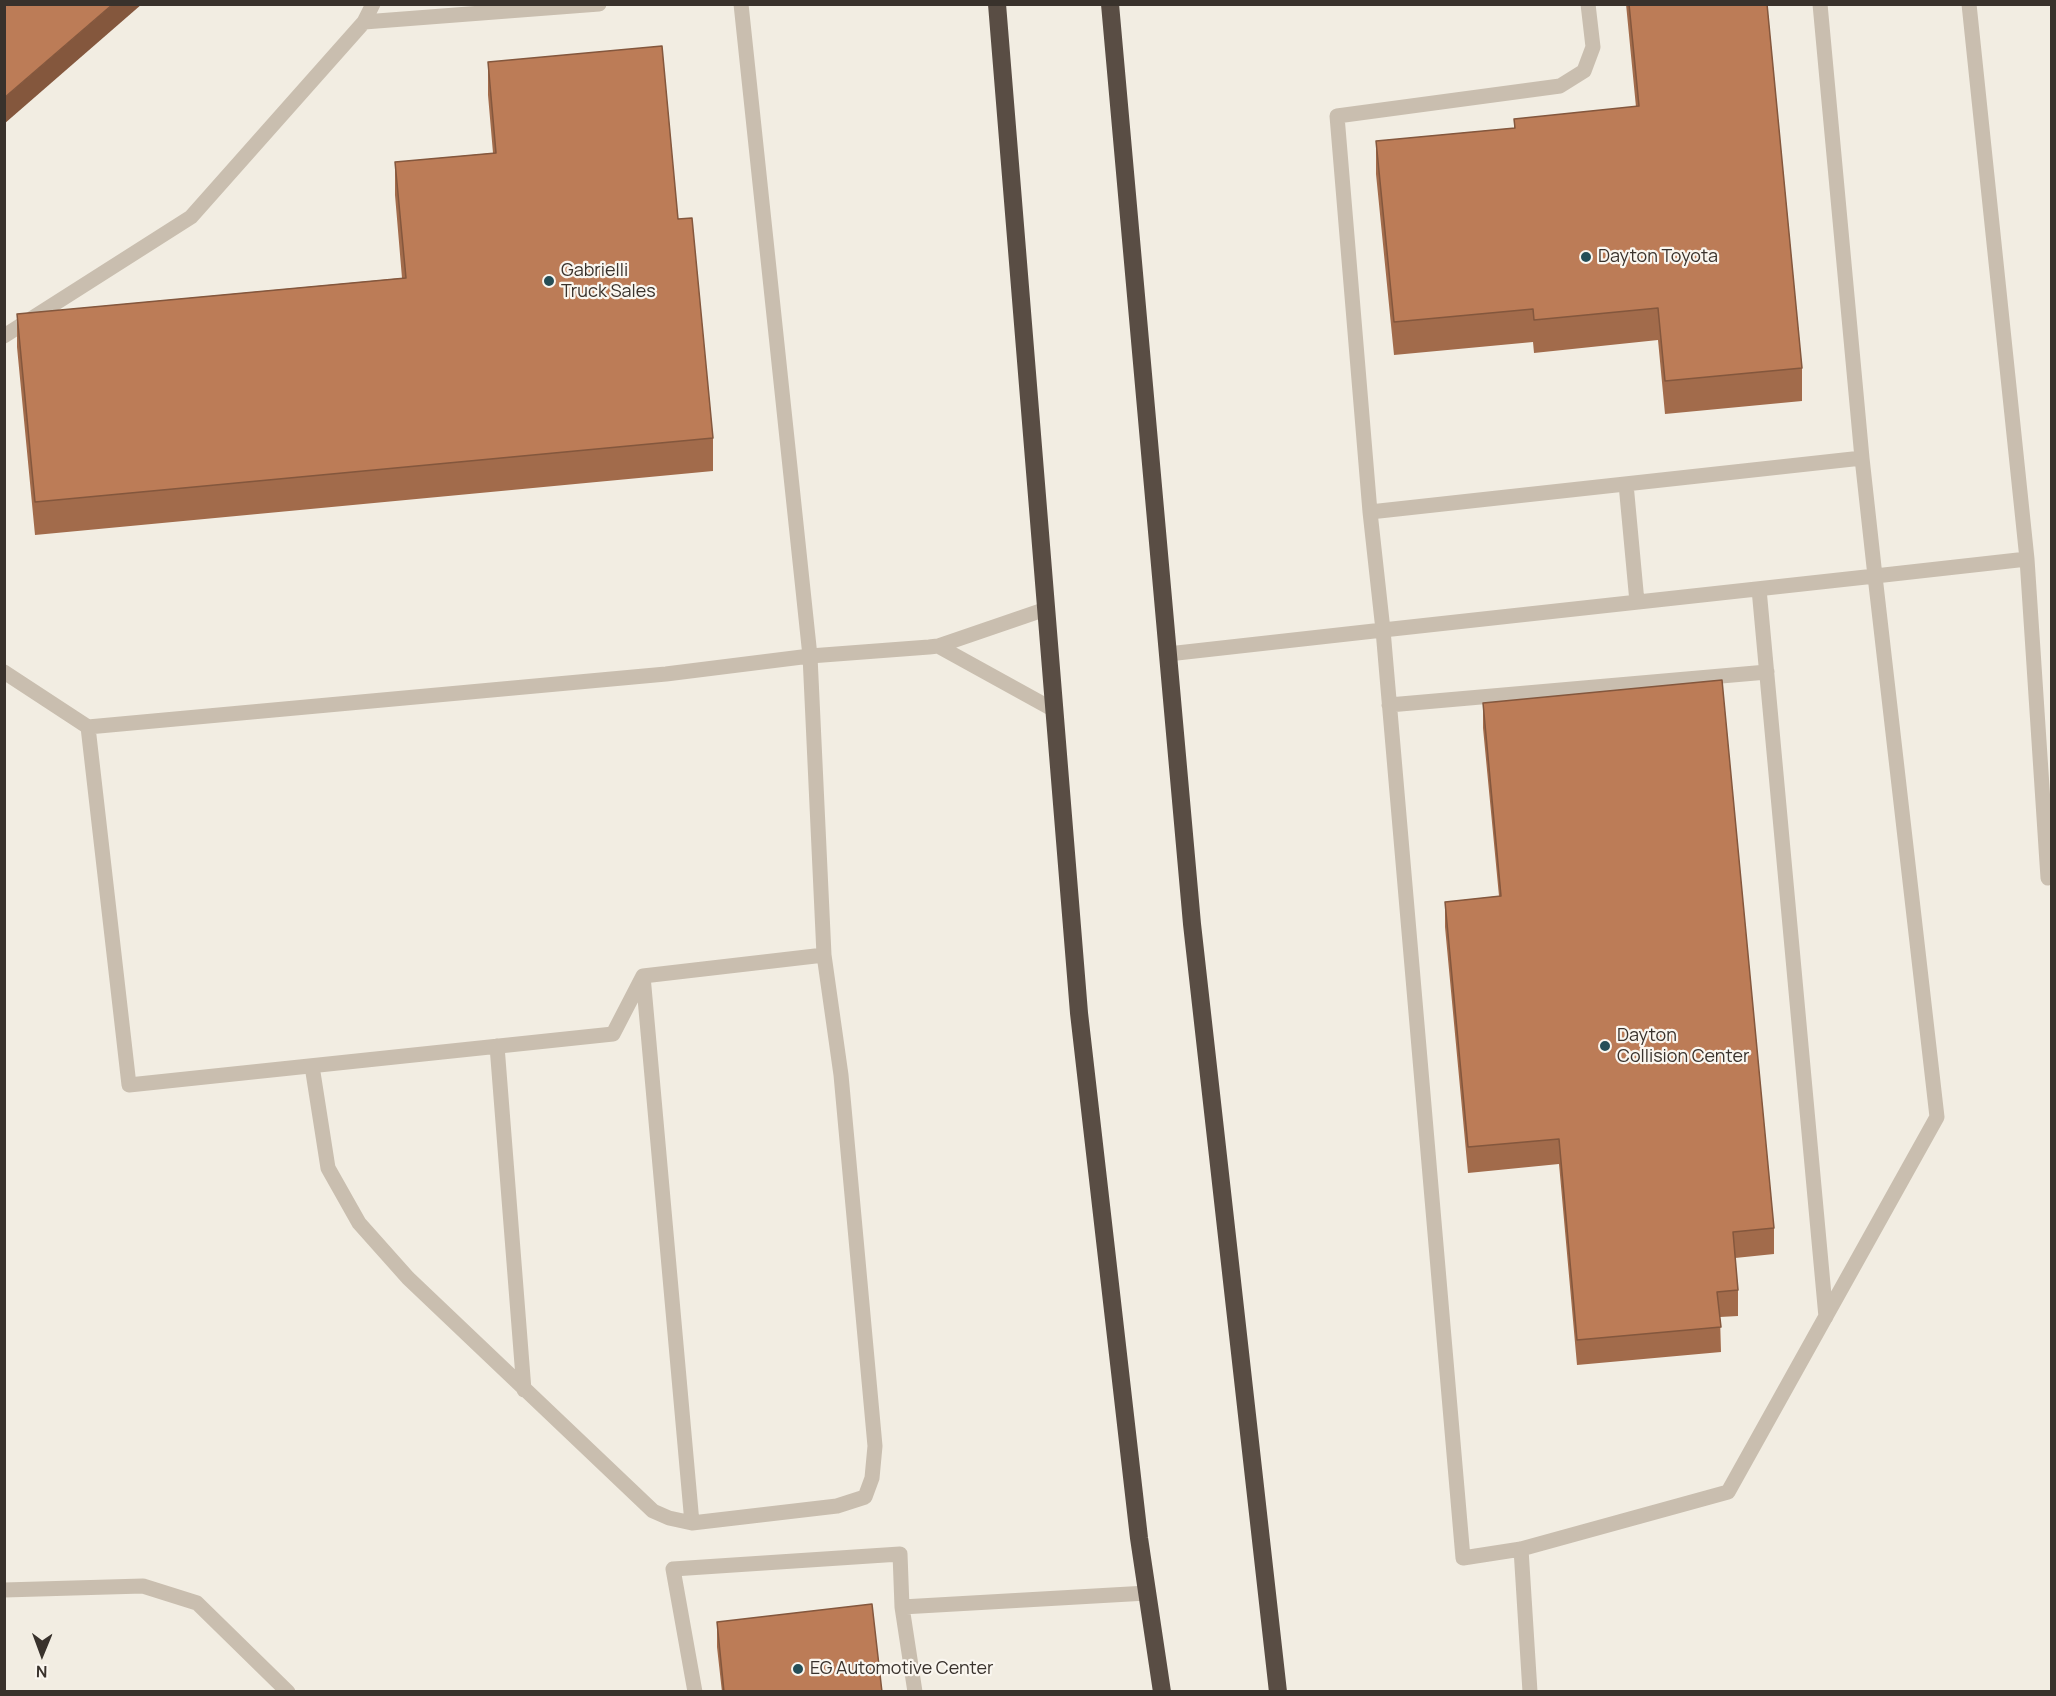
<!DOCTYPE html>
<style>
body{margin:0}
#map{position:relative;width:2056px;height:1696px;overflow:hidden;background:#f2ede2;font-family:Manrope,sans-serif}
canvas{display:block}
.frame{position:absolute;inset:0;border:6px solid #39322c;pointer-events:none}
.north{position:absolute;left:12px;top:1624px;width:60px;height:60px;-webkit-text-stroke:4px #faf6ef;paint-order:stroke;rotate:181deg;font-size:16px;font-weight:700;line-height:24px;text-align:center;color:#39322c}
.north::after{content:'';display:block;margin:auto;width:21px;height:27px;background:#39322c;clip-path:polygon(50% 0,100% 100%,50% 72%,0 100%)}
</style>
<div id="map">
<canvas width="2056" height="1696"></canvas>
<div class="frame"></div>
<div class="north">N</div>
</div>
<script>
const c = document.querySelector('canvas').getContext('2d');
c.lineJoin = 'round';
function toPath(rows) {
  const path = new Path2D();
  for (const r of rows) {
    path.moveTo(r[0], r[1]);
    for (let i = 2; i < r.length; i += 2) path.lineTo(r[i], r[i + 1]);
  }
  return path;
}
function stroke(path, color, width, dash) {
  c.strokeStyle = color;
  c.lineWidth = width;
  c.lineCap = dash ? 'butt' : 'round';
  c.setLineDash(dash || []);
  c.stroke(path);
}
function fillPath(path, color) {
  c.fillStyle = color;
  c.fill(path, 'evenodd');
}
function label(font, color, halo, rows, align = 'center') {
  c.font = font + ' Manrope,sans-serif';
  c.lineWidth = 4.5;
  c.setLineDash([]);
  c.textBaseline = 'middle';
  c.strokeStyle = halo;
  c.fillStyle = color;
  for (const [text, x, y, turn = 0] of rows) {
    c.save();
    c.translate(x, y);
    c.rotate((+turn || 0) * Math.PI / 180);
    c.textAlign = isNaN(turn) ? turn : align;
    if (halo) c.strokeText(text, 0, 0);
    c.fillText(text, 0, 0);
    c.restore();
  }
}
stroke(toPath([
 [1820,4,1862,458],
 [1969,4,2027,559,2048,878],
 [364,22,373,4],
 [4,336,191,217,364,22,599,4],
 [1626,484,1637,602],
 [1370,512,1337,116,1560,86,1584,71,1593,47,1588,4],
 [1759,589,1826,1317],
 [938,646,1054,710],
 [1168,654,1383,630,1875,576,1862,458,1370,512,1383,630,1463,1558,1521,1549,1728,1492,1937,1117,1875,576,2027,559],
 [4,672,88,727,129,1085,613,1034,643,976,824,955,810,656,741,4],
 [1389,705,1767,672],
 [88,727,666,674,810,656,929,647,938,646,1046,609],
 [643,976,692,1523],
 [497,1046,524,1390],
 [312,1066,328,1168,359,1223,408,1278,653,1511,669,1518,692,1523,837,1506,865,1497,872,1478,875,1446,841,1075,824,955],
 [1521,1549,1530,1692],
 [4,1590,143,1586,197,1603,288,1692],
 [902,1607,1147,1593],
 [695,1692,673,1569,900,1554,902,1607,915,1692]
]), '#c9beaf', 15);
stroke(toPath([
 [997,4,1079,1013,1139,1538,1162,1692],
 [1110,4,1192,924,1278,1692]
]), '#594d44', 18);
fillPath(toPath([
 [1626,4,1767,4,1802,368,1802,401,1665,414,1658,340,1534,353,1533,342,1394,355,1376,174,1376,141,1514,128,1514,119,1636,107],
 [488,62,678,219,713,438,713,471,35,535,17,347,17,314,402,278,395,195,395,162,493,153,488,95],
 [1483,703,1774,1228,1774,1254,1735,1258,1738,1290,1738,1316,1720,1317,1721,1352,1577,1365,1559,1164,1468,1173,1445,927,1445,902,1499,896,1483,728],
 [717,1622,882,1692,722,1692,717,1647]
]), '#a26b4b');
fillPath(toPath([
 [113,4,142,4,4,124,4,98]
]), '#84573d');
const building = toPath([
 [4,4,113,4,4,98,4,4],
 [1629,4,1767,4,1802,368,1665,381,1658,308,1534,320,1533,309,1394,322,1376,141,1515,128,1514,119,1639,106,1629,4],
 [662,46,678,219,692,218,713,438,35,502,17,314,406,278,395,162,496,153,488,62,662,46],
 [1722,680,1774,1228,1733,1232,1738,1290,1717,1292,1721,1327,1577,1340,1559,1139,1468,1147,1445,902,1501,896,1483,703,1722,680],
 [872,1604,882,1692,724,1692,717,1622,872,1604]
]);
fillPath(building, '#bc7c57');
stroke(building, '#84573d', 1.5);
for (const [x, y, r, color] of [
 [1586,257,6,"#254e57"],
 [549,281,6,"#254e57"],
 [1605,1046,6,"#254e57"],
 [798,1669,6,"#254e57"]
]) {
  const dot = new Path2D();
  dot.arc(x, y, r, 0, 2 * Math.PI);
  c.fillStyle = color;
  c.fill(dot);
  stroke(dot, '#faf6ef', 2);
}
label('18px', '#39322c', '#faf6ef', [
 ["Dayton Toyota",1598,257],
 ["Gabrielli",561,271],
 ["Truck Sales",561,292],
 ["Dayton",1617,1036],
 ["Collision Center",1617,1057],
 ["EG Automotive Center",810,1669]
], 'left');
</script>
